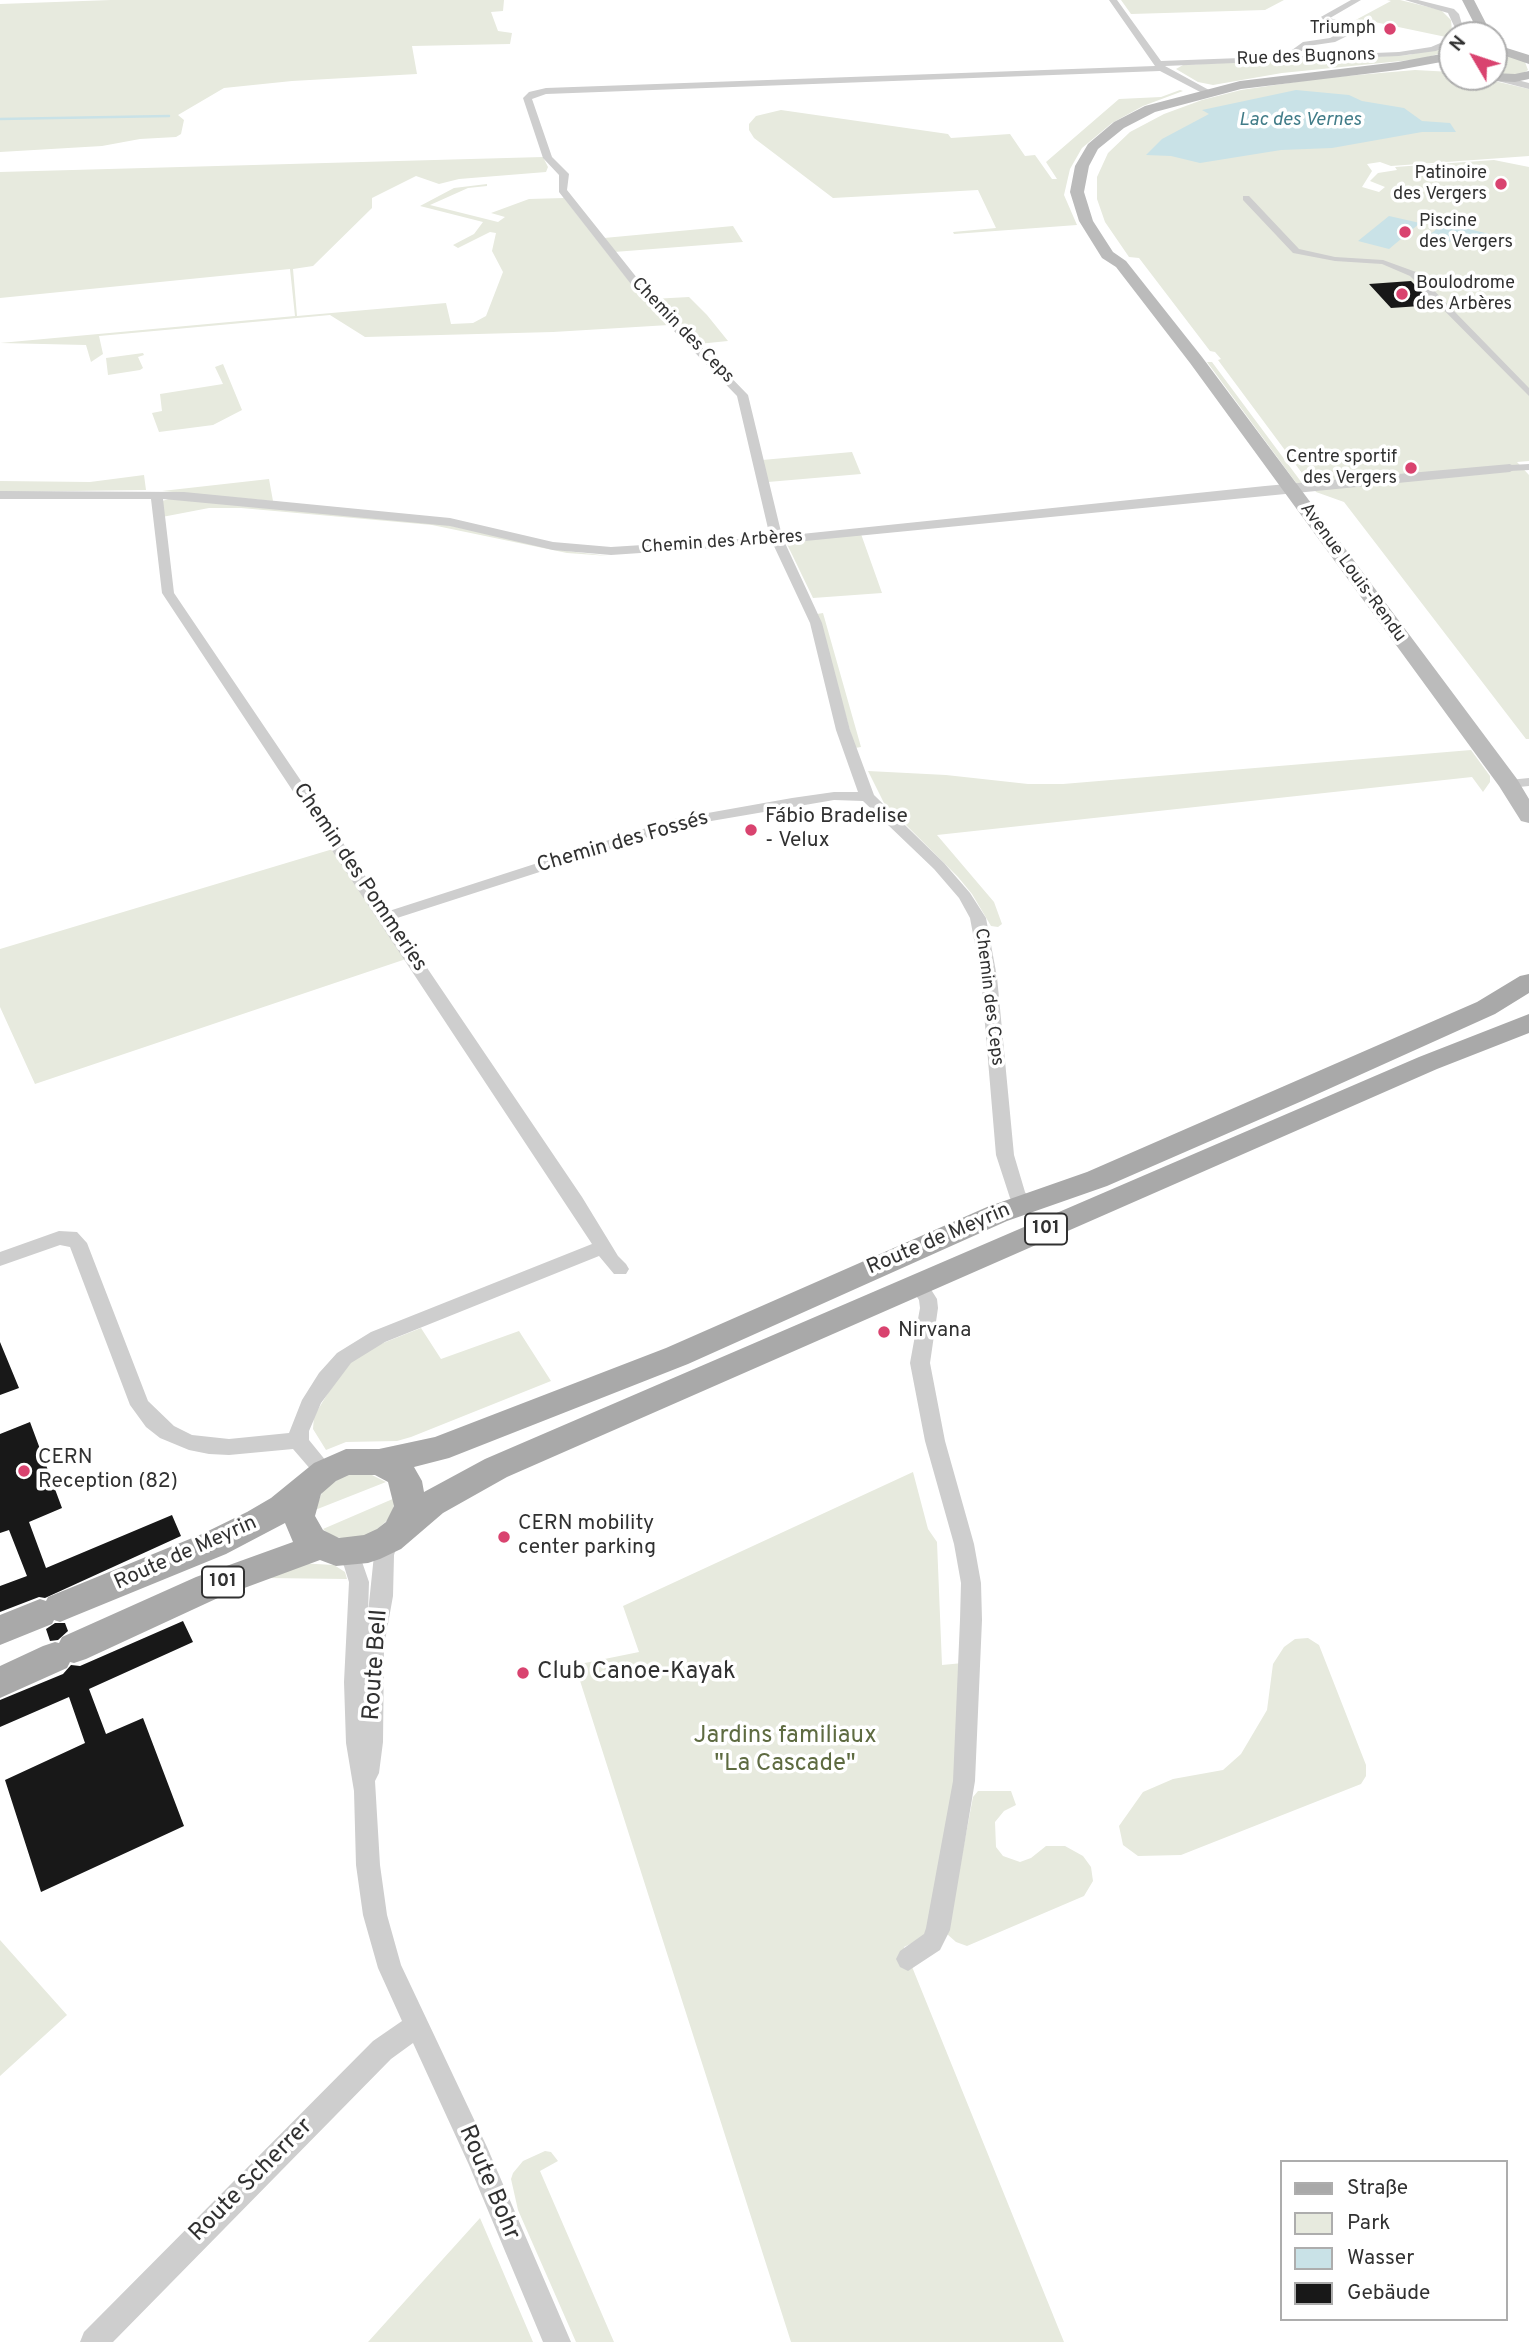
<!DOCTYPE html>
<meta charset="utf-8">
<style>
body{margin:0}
#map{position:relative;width:1529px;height:2342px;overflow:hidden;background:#fff;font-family:Overpass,sans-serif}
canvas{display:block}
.legend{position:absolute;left:1280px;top:2160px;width:228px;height:161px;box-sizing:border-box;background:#fff;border:2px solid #adadad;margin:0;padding:9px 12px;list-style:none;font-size:21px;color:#313131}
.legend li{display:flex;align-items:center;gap:14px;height:35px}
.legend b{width:35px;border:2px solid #adadad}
.north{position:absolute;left:1438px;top:21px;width:70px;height:70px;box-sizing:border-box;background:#fff;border:2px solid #adadad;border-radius:50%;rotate:309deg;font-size:19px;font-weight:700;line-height:28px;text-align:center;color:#313131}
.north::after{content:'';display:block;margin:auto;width:24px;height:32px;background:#d9436f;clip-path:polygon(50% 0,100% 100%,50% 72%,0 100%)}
</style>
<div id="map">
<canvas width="1529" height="2342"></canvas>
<ul class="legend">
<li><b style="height:9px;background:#a9a9a9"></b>Straße</li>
<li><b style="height:19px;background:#e7eade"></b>Park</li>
<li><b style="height:19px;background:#c9e2e7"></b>Wasser</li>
<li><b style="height:19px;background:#181818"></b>Gebäude</li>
</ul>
<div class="north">N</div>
</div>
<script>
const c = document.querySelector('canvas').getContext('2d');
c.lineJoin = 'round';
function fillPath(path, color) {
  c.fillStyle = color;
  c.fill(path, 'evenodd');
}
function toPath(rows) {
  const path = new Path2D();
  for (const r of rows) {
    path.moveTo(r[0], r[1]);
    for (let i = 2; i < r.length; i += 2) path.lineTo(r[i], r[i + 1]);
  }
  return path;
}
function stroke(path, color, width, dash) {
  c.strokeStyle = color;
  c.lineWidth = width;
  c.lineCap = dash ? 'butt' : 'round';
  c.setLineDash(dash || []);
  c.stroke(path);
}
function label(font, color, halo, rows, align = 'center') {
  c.font = font + ' Overpass,sans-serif';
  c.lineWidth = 7;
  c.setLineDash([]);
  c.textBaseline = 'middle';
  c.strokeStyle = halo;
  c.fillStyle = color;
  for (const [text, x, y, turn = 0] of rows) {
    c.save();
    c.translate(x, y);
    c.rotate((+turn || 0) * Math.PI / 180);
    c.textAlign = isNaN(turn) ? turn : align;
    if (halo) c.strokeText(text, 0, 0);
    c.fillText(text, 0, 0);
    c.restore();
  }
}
fillPath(toPath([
 [111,0,504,0,503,11,491,12,498,31,512,33,510,44,412,46,417,74,292,81,224,88,178,115,184,120,181,134,176,137,140,139,102,146,0,152,0,4],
 [1121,0,1284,0,1265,10,1131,14],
 [1387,0,1400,0,1441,10,1451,20,1452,31,1446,37,1365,20,1357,24,1350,23,1391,1],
 [1452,43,1452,50,1421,59,1282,73,1213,85,1198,82,1176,69,1183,65,1243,62,1246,65,1258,65,1259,62,1409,55],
 [1494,50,1525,62,1528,70,1520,75,1494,75],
 [1415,70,1452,72,1452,77,1477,77,1529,89,1529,156,1391,166,1380,162,1367,164,1372,171,1362,187,1379,192,1385,187,1370,181,1378,173,1397,170,1395,167,1494,160,1529,167,1529,461,1517,462,1529,475,1529,739,1526,739,1344,502,1316,492,1218,360,1221,359,1215,352,1210,351,1139,258,1129,257,1105,222,1097,199,1097,177,1108,153,1130,132,1164,114,1202,100,1241,90,1323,78],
 [1180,90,1183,91,1143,106,1112,123,1082,148,1070,169,1064,195,1077,225,954,234,953,232,996,228,978,190,833,198,754,138,749,130,749,124,756,116,781,110,948,134,951,138,1010,134,1025,156,1035,155,1052,179,1057,179,1046,162,1119,99,1161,97],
 [543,157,548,167,546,172,459,179,439,184,416,176,372,198,372,208,313,266,293,269,297,316,446,303,451,324,473,323,486,316,503,272,492,251,496,233,490,232,458,248,453,245,474,234,483,222,420,206,454,188,487,184,487,186,468,188,430,205,498,222,505,217,491,213,529,199,564,198,643,299,669,325,553,332,365,337,330,315,99,336,103,354,91,362,86,345,0,343,295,316,290,269,0,298,0,172],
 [733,226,743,242,614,252,604,238],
 [689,297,707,315,728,341,698,344,652,299],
 [143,353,144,355,138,357,143,368,140,370,108,375,106,358],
 [1207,362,1212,362,1302,483,1297,484],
 [223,364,242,410,213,425,159,432,152,413,162,411,160,394,223,384,215,367],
 [852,452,861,474,768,482,762,460],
 [144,475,146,490,0,492,0,481,90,482],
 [269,479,273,501,162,491],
 [172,498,438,523,567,551,609,556,567,553,432,525,241,508,209,508,162,517,162,501],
 [861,534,882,593,813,598,786,542],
 [823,613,861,747,855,748,817,614],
 [1471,750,1490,776,1490,782,1483,792,1472,777,937,835,994,902,1002,924,998,927,991,926,972,894,958,877,884,803,868,771,946,775,1028,784,1063,784],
 [333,849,406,959,35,1084,0,1007,0,949],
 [421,1328,441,1359,519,1331,551,1381,411,1437,397,1441,346,1442,326,1450,313,1429,314,1416,339,1375,353,1360,378,1345],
 [913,1472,928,1529,937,1542,942,1665,963,1663,960,1753,929,1935,904,1947,1064,2342,791,2342,575,1665,639,1652,623,1606],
 [355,1473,368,1473,386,1482,315,1510,323,1490,343,1476],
 [395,1498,392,1516,372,1534,345,1539,332,1536,323,1529],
 [298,1563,334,1565,345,1572,347,1579,266,1578],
 [1308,1638,1319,1645,1366,1765,1366,1776,1361,1784,1181,1855,1138,1856,1123,1845,1119,1826,1143,1792,1173,1779,1223,1770,1241,1754,1267,1710,1273,1664,1284,1647,1295,1639],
 [978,1791,1011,1791,1016,1805,1004,1811,995,1822,996,1847,1003,1856,1020,1862,1031,1858,1046,1846,1065,1846,1083,1856,1091,1867,1093,1881,1084,1896,967,1946,956,1942,947,1934,973,1797],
 [0,1940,67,2015,0,2076],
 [545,2151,551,2152,558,2161,540,2171,614,2342,576,2342,518,2210,511,2179,513,2173,523,2161],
 [480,2218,533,2342,368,2342]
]), '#e7eade');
fillPath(toPath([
 [1296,90,1349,95,1362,101,1404,108,1422,121,1450,123,1456,132,1422,132,1332,148,1281,150,1200,163,1171,156,1146,155,1162,139,1209,114,1202,110],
 [1389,216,1420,223,1389,249,1358,241],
 [1445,223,1489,234,1473,247,1428,236,1438,228,1442,229]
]), '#c9e2e7');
stroke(toPath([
 [0,119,169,116]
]), '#c9e2e7', 2.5);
fillPath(toPath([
 [1411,281,1435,305,1391,308,1369,284],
 [0,1342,19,1388,0,1395],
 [30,1422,62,1508,29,1522,46,1568,172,1515,181,1536,45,1598,39,1597,0,1612,0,1586,27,1576,9,1530,0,1533,0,1434],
 [183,1621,193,1642,89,1689,106,1734,143,1718,184,1826,41,1892,5,1780,85,1743,69,1697,0,1727,0,1700,63,1674,71,1665,80,1666],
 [55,1623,65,1623,68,1631,58,1640,50,1641,46,1629]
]), '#181818');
fillPath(toPath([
 [1243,196,1249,196,1299,249,1335,257,1383,260,1416,272,1529,388,1529,396,1410,276,1382,264,1335,261,1293,253,1243,200,1243,196],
 [1529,464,1529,470,1510,471,1505,468,1510,465,1529,464]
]), '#cecece');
fillPath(toPath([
 [1109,0,1117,0,1161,61,1293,56,1292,50,1303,42,1330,38,1347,29,1319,18,1351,0,1361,0,1330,18,1357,27,1357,31,1335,42,1308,46,1299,53,1301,56,1399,52,1431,47,1452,38,1452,43,1436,51,1399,56,1165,66,1209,90,1206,95,1160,71,546,94,532,99,552,157,569,174,567,190,649,293,748,395,782,536,1265,486,1510,464,1516,468,1510,472,785,543,822,623,850,730,874,795,944,863,970,893,986,918,997,977,1014,1155,1025,1192,1032,1204,1029,1209,1017,1209,1010,1198,996,1155,981,977,970,918,959,898,934,869,863,801,834,800,682,826,394,919,582,1197,618,1256,626,1264,629,1269,626,1274,614,1274,599,1256,385,1342,351,1363,321,1403,309,1431,309,1440,335,1472,332,1478,325,1480,318,1478,293,1449,229,1455,209,1454,189,1450,160,1438,146,1427,130,1405,70,1247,60,1245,0,1266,0,1252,59,1231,77,1232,87,1243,148,1401,174,1426,192,1435,229,1439,289,1433,302,1400,319,1373,337,1353,371,1332,592,1244,162,593,151,499,0,499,0,491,184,492,450,518,553,542,611,547,770,537,737,396,641,297,559,192,559,175,543,158,523,98,529,92,546,88,1155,66,1109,0],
 [163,499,450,526,553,550,611,555,773,544,810,623,836,730,858,792,834,792,792,798,674,819,389,911,174,593,163,499],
 [1405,0,1418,0,1454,9,1459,14,1463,28,1460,35,1452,35,1455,28,1448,13,1405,0],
 [1529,778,1529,786,1509,788,1502,784,1509,780,1529,778],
 [918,1278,925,1280,937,1299,938,1308,930,1363,945,1441,974,1544,981,1583,982,1620,975,1781,950,1930,940,1950,908,1971,900,1967,896,1959,900,1951,924,1934,926,1928,953,1781,960,1620,961,1583,954,1544,925,1441,910,1363,920,1308,919,1300,909,1285,911,1280,918,1278],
 [389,1530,396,1533,399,1539,394,1555,393,1596,384,1646,383,1742,379,1773,375,1781,380,1865,387,1915,401,1965,487,2147,571,2342,543,2342,469,2165,413,2043,391,2059,113,2342,80,2342,84,2332,373,2041,402,2021,378,1968,363,1915,356,1865,354,1791,346,1743,344,1682,349,1582,344,1566,335,1553,338,1547,345,1544,352,1547,360,1556,369,1582,368,1613,374,1555,382,1533,389,1530]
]), '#cecece');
fillPath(toPath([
 [1494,74,1529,83,1529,89,1490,79,1488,77,1494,77,1494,74]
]), '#cecece');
fillPath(toPath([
 [1462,0,1474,0,1492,35,1480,35,1462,0],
 [1494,44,1529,55,1529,64,1494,52,1494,44],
 [1452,52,1452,60,1398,70,1241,89,1155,112,1124,128,1098,149,1089,166,1084,192,1093,221,1113,252,1126,261,1202,357,1517,779,1529,799,1529,823,1521,821,1499,786,1190,363,1116,267,1102,258,1079,221,1070,192,1075,166,1088,144,1114,122,1145,106,1240,81,1398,62,1452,52],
 [1529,71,1529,79,1515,82,1494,81,1488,77,1494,77,1494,73,1515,74,1529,71]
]), '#bbb');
fillPath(toPath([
 [1529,974,1529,993,1495,1014,1302,1101,1107,1186,1007,1221,688,1364,449,1458,414,1467,422,1481,424,1492,485,1459,1419,1057,1529,1014,1529,1033,1437,1069,507,1477,443,1513,401,1549,380,1559,368,1563,336,1566,320,1560,220,1597,86,1659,74,1663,70,1662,67,1668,0,1698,0,1666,43,1646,55,1642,59,1643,62,1637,196,1577,293,1542,285,1523,226,1554,72,1617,60,1622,54,1620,52,1624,0,1645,0,1615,40,1599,46,1601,48,1597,202,1534,247,1512,271,1498,314,1463,346,1449,379,1449,435,1437,666,1348,987,1207,1087,1172,1477,1002,1520,976,1529,974],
 [349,1475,375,1475,388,1482,394,1506,386,1522,377,1529,364,1535,339,1538,323,1530,315,1516,321,1494,336,1481,349,1475]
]), '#a9a9a9');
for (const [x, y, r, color] of [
 [1390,29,7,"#d9436f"],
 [1501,184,7,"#d9436f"],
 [1405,232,7,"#d9436f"],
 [1402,294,7,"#d9436f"],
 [1411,468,7,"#d9436f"],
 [751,830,7,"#d9436f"],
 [884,1332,7,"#d9436f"],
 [24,1471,7,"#d9436f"],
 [504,1537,7,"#d9436f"],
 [523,1673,7,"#d9436f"]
]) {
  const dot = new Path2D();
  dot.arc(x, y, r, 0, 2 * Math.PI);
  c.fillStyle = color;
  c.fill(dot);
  stroke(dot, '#fff', 2.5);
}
label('18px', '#313131', '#fff', [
 ["Triumph",1376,29],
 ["Patinoire",1487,174],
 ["des Vergers",1487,195],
 ["Piscine",1419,222,"left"],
 ["des Vergers",1419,243,"left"],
 ["Boulodrome",1416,284,"left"],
 ["des Arbères",1416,305,"left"],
 ["Centre sportif",1397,458],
 ["des Vergers",1397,479]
], 'right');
label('18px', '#313131', '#fff', [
 ["Rue des Bugnons",1306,58,-2],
 ["Chemin des Ceps",682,331,46],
 ["Chemin des Arbères",722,543,-4],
 ["Avenue Louis-Rendu",1352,573,54],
 ["Chemin des Ceps",988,997,83]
]);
label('italic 19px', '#417c88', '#fff', [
 ["Lac des Vernes",1300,121]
]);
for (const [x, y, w] of [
 [1046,1229,42],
 [223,1582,42]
]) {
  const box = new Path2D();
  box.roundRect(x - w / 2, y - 15.5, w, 31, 5);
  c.fillStyle = '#fff';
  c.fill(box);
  stroke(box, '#313131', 2);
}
label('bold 19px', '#313131', null, [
 ["101",1046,1229],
 ["101",223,1582]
]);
label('21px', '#313131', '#fff', [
 ["Fábio Bradelise",765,818],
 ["- Velux",765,842],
 ["Nirvana",898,1332],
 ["CERN",38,1459],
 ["Reception (82)",38,1483],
 ["CERN mobility",518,1525],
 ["center parking",518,1549]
], 'left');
label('21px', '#313131', '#fff', [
 ["Chemin des Fossés",623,843,-16],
 ["Chemin des Pommeries",359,878,56],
 ["Route de Meyrin",939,1240,-23],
 ["Route de Meyrin",186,1554,-24]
]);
label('24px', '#313131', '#fff', [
 ["Route Bell",377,1665,-86],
 ["Route Scherrer",252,2181,-45],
 ["Route Bohr",488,2183,67]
]);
label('24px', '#313131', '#fff', [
 ["Club Canoe-Kayak",537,1673]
], 'left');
label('24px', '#5e6b41', '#fff', [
 ["Jardins familiaux",785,1737],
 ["\"La Cascade\"",785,1765]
]);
</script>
